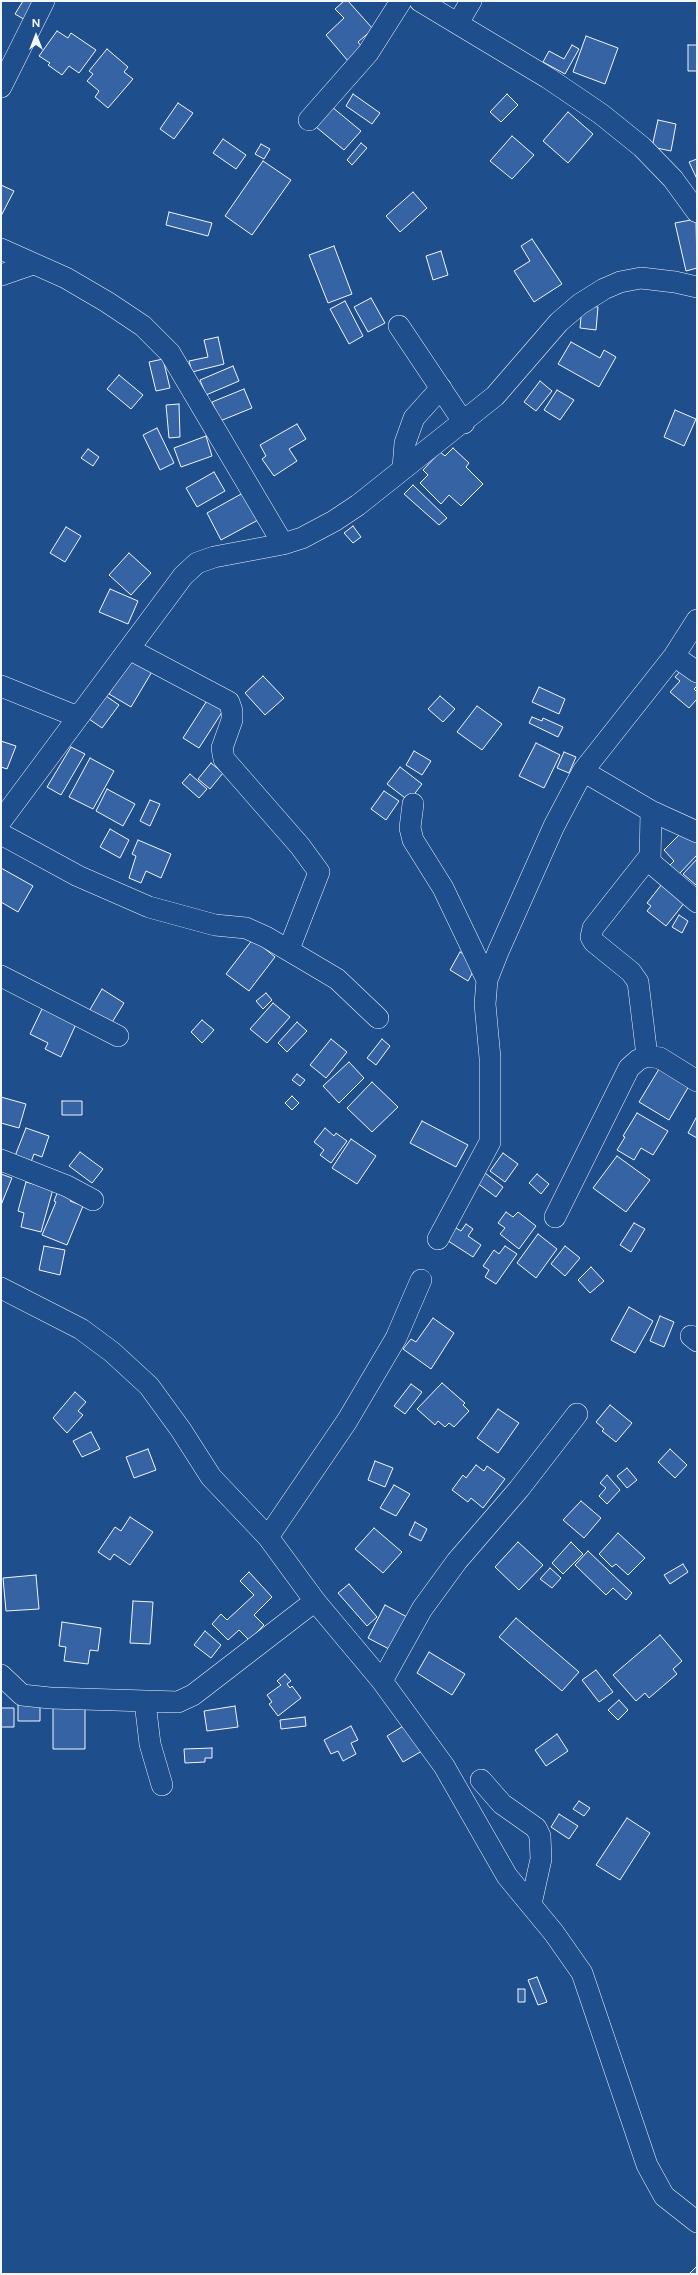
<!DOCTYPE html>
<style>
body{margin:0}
#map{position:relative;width:698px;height:2275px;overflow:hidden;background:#1f4e8c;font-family:Figtree,sans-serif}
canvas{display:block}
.frame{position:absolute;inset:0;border:2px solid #f2f6ff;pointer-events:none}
.north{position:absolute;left:16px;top:16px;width:40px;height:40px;-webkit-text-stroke:3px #1f4e8c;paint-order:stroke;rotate:0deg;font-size:11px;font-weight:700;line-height:16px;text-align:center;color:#f2f6ff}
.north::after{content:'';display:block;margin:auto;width:14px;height:18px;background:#f2f6ff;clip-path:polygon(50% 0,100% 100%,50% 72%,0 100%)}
</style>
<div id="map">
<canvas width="698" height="2275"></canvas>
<div class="frame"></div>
<div class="north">N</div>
</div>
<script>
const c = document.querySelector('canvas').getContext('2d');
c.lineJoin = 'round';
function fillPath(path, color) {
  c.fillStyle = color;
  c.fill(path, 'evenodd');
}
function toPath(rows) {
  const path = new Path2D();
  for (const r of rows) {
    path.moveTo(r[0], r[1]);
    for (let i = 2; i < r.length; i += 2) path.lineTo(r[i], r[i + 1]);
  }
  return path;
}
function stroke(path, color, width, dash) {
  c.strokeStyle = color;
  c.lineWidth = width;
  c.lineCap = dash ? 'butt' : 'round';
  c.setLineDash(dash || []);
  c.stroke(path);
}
const building = toPath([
 [23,1,39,1,27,21,15,14,23,1],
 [344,1,348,1,373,29,358,42,363,48,348,61,326,35,344,18,335,9,344,1],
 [57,31,68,38,71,33,96,50,79,73,69,66,62,75,48,65,50,63,39,56,57,31],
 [586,36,618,48,605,84,573,72,586,36],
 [572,45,579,49,565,74,543,62,549,51,564,59,572,45],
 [688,45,697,45,697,71,688,71,688,45],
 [107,49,128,67,124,72,133,79,108,108,95,97,99,91,87,81,93,74,89,71,107,49],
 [353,94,380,113,372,124,346,106,353,94],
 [507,94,518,105,501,122,490,112,507,94],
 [178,103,193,113,174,139,160,129,178,103],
 [332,107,361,131,344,150,316,127,332,107],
 [568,112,593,134,568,163,543,141,568,112],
 [658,120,676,124,671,151,652,147,658,120],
 [512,136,534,155,512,179,490,161,512,136],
 [223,139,246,155,236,169,213,153,223,139],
 [361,143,367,148,352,165,347,160,361,143],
 [261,144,270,149,264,159,255,154,261,144],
 [697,159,697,179,689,162,697,159],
 [263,161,291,180,252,235,225,216,263,161],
 [1,185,14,191,1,216,1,185],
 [413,192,427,208,400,232,386,216,413,192],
 [169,212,212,223,208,236,166,225,169,212],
 [696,219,697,268,686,271,675,223,696,219],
 [532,239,562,284,534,302,514,271,530,261,521,246,532,239],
 [334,246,352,294,328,303,309,255,334,246],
 [441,251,448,275,433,280,426,256,441,251],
 [371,298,385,323,368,332,354,307,371,298],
 [345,301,363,336,349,344,330,309,345,301],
 [582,305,598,307,596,330,580,328,582,305],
 [218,337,224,364,192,372,189,361,208,357,204,340,218,337],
 [571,342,600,358,604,350,616,357,599,387,558,364,571,342],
 [163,359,170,388,156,391,149,362,163,359],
 [233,366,239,381,206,395,200,380,233,366],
 [119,375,143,395,131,409,107,389,119,375],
 [540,381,552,391,536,411,524,402,540,381],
 [244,389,252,408,220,421,212,402,244,389],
 [557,390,574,400,560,420,544,410,557,390],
 [179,404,180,437,169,438,166,405,179,404],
 [675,410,696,419,684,446,664,437,675,410],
 [297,424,306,439,289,449,297,461,274,476,262,459,266,456,260,445,297,424],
 [157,428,174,463,160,470,143,435,157,428],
 [206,436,212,456,181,467,174,448,206,436],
 [453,448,469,463,466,467,483,484,461,506,449,495,441,504,420,483,428,475,423,470,440,452,445,456,453,448],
 [88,449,99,457,93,466,81,458,88,449],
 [214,472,225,491,197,507,186,488,214,472],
 [413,485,447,518,439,525,404,494,413,485],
 [243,493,258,520,221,540,207,513,243,493],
 [353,526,361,537,353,543,344,533,353,526],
 [66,527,81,536,65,562,50,553,66,527],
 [129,553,151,573,131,595,109,575,129,553],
 [110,589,138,601,128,624,99,612,110,589],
 [132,656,153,670,131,707,109,694,132,656],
 [683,668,697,680,697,686,694,689,697,692,697,699,689,708,670,692,680,681,675,677,683,668],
 [263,676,284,698,265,715,245,693,263,676],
 [539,687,565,699,559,714,532,702,539,687],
 [106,696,119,705,102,728,89,719,106,696],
 [210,696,226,706,199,748,183,738,210,696],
 [440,696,455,709,443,722,428,709,440,696],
 [477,706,502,724,482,750,457,732,477,706],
 [532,717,542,721,543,718,563,727,558,737,529,723,532,717],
 [1,741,16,746,7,769,1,767,1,741],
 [536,743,560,755,544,788,519,776,536,743],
 [71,747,85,754,61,795,47,787,71,747],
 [414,751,431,761,422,775,406,765,414,751],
 [564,752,576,757,569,773,557,768,564,752],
 [90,758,114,771,93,809,69,797,90,758],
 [211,763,223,773,210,789,198,779,211,763],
 [400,767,422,784,409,801,387,784,400,767],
 [190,774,207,789,199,798,182,783,190,774],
 [107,789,135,804,123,826,96,811,107,789],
 [384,791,399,801,386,820,371,809,384,791],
 [150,800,160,804,150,826,140,821,150,800],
 [686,828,697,839,697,855,679,874,670,865,674,861,664,850,686,828],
 [110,829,129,840,120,858,100,847,110,829],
 [138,840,171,854,161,878,146,871,141,883,129,878,136,856,132,854,138,840],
 [697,859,697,884,696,885,683,874,697,859],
 [1,868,33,886,18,912,1,902,1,868],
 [662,884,685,902,666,926,647,911,651,906,647,903,662,884],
 [679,915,688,921,682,933,672,927,679,915],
 [253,939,275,957,249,991,226,974,253,939],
 [460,952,478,963,468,981,450,970,460,952],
 [102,989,124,1003,111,1024,88,1013,102,989],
 [266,993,272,1000,263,1009,256,1001,266,993],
 [273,1003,290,1017,267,1043,250,1029,273,1003],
 [43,1007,77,1022,61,1057,45,1049,48,1043,30,1034,43,1007],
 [202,1020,214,1030,202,1043,191,1032,202,1020],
 [297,1022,307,1031,287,1052,278,1043,297,1022],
 [331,1039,347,1052,326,1078,310,1065,331,1039],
 [382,1039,390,1046,376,1065,367,1058,382,1039],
 [349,1062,364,1078,339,1103,323,1086,349,1062],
 [659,1069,689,1086,669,1120,639,1102,659,1069],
 [297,1074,305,1080,300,1086,292,1080,297,1074],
 [372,1082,398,1107,372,1132,347,1108,372,1082],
 [292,1096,299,1103,292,1110,285,1103,292,1096],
 [1,1097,26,1104,19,1128,1,1123,1,1097],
 [62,1101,82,1101,82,1115,62,1115,62,1101],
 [637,1113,668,1131,653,1155,641,1148,634,1160,617,1150,625,1137,623,1136,637,1113],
 [697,1116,697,1138,688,1133,697,1116],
 [422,1121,468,1145,456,1167,410,1143,422,1121],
 [26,1128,49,1136,42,1157,34,1154,31,1162,15,1156,26,1128],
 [325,1128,334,1136,336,1133,347,1141,331,1163,320,1155,324,1150,314,1142,325,1128],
 [351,1139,376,1156,357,1184,332,1168,351,1139],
 [80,1152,103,1169,92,1183,69,1166,80,1152],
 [503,1153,518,1164,505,1182,490,1171,503,1153],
 [617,1156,650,1180,626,1212,593,1188,617,1156],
 [485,1173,503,1187,496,1197,477,1183,485,1173],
 [1,1174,12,1178,1,1205,1,1174],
 [537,1174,549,1184,541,1194,529,1183,537,1174],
 [26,1182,53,1189,41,1232,21,1227,24,1213,18,1211,26,1182],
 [58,1191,72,1197,70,1201,83,1206,67,1245,42,1235,56,1202,54,1201,58,1191],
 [506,1212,513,1217,518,1212,536,1226,519,1249,500,1234,505,1228,498,1223,506,1212],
 [634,1223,645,1229,631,1252,620,1245,634,1223],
 [466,1224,473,1229,468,1236,481,1245,473,1257,442,1237,451,1225,461,1231,466,1224],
 [538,1234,557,1249,536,1278,517,1263,538,1234],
 [44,1246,65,1250,60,1275,39,1270,44,1246],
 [505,1246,517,1254,496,1284,485,1277,489,1270,483,1266,494,1250,499,1254,505,1246],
 [565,1246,580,1258,565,1276,551,1264,565,1246],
 [591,1267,604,1281,590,1293,578,1280,591,1267],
 [629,1307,653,1321,635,1353,611,1340,629,1307],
 [660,1316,674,1322,664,1347,650,1341,660,1316],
 [433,1318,454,1333,431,1369,403,1349,411,1339,416,1342,433,1318],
 [442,1383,465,1403,463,1405,469,1411,454,1427,449,1423,445,1427,438,1421,435,1425,417,1409,442,1383],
 [411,1384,422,1392,405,1414,394,1406,411,1384],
 [75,1392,86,1402,78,1411,83,1415,67,1433,53,1418,75,1392],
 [610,1405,632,1423,616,1442,602,1431,604,1429,596,1422,610,1405],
 [498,1409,519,1423,498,1453,477,1438,498,1409],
 [91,1432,100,1449,82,1457,73,1441,91,1432],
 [148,1449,156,1470,134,1478,126,1457,148,1449],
 [670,1449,687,1465,675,1478,658,1462,670,1449],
 [375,1461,393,1468,385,1487,368,1480,375,1461],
 [476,1465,484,1471,487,1466,505,1479,483,1508,471,1498,468,1502,452,1490,463,1475,466,1478,476,1465],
 [627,1468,637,1480,627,1488,617,1476,627,1468],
 [607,1475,620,1490,607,1504,599,1496,606,1488,600,1483,607,1475],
 [394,1485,410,1494,396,1516,380,1508,394,1485],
 [581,1501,601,1518,584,1538,563,1520,581,1501],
 [130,1517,153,1532,130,1565,114,1554,110,1560,98,1552,115,1527,121,1531,130,1517],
 [415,1522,427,1529,421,1541,409,1535,415,1522],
 [374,1528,402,1552,383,1573,355,1549,374,1528],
 [618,1533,645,1558,628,1575,616,1564,612,1567,599,1554,618,1533],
 [518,1542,543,1565,519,1590,495,1567,518,1542],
 [571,1542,583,1554,563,1574,552,1563,571,1542],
 [588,1551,632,1593,626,1600,613,1588,606,1595,575,1565,588,1551],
 [683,1564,688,1572,670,1584,664,1575,683,1564],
 [550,1568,561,1578,552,1588,540,1579,550,1568],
 [249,1572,272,1597,254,1615,264,1625,249,1640,239,1630,228,1640,212,1624,221,1614,227,1620,254,1595,240,1581,249,1572],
 [36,1575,39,1609,6,1611,3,1578,36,1575],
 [349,1584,377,1617,367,1626,338,1593,349,1584],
 [133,1601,153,1602,150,1644,130,1643,133,1601],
 [385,1605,407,1617,389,1649,368,1638,385,1605],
 [516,1618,579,1672,562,1691,499,1637,516,1618],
 [62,1622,101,1628,98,1651,90,1650,88,1664,64,1661,66,1647,59,1646,62,1622],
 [205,1631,221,1645,211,1658,194,1645,205,1631],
 [660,1635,682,1661,673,1669,677,1674,649,1698,645,1693,636,1701,613,1675,660,1635],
 [429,1652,465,1674,452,1695,417,1673,429,1652],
 [596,1670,613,1692,599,1702,582,1680,596,1670],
 [285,1674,291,1681,287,1684,290,1688,292,1686,301,1698,278,1716,269,1704,272,1702,267,1695,281,1685,277,1681,285,1674],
 [18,1700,40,1700,40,1721,18,1721,18,1700],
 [619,1700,628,1710,618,1720,608,1710,619,1700],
 [53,1706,85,1706,85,1749,53,1749,53,1706],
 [235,1706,238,1727,207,1731,204,1711,235,1706],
 [1,1708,14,1708,14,1727,1,1727,1,1708],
 [305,1717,306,1726,281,1729,280,1720,305,1717],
 [405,1725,422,1751,403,1762,387,1736,405,1725],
 [351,1726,358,1740,351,1743,356,1754,343,1761,338,1751,331,1754,324,1740,351,1726],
 [557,1734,568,1751,546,1766,535,1750,557,1734],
 [212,1748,212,1758,205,1758,205,1762,185,1763,184,1749,212,1748],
 [579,1801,590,1808,584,1816,573,1809,579,1801],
 [559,1814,578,1826,569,1839,551,1827,559,1814],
 [627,1818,650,1833,620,1880,596,1865,627,1818],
 [537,1977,547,2002,538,2005,528,1980,537,1977],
 [518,1989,525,1989,525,2002,518,2002,518,1989],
 [697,2266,697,2274,689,2274,697,2266]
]);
fillPath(building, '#3563a3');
stroke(building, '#f2f6ff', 1);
const minor = toPath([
 [420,1,548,78,601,114,642,147,673,179,697,212],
 [458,23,471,1],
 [1,87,44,1],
 [309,120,368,53,401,1],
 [1,249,66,278,107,302,143,326,170,353,283,544],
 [1,275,33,264],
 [399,326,464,423],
 [403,468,405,443,414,418,441,388],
 [129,649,229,702,232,711,232,720,222,748,224,759,300,846,319,872,289,949],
 [674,656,697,672],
 [1,686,78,717],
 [583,771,651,811,697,832],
 [413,804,410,828,413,840,443,888,487,980],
 [651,811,650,862,697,902],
 [1,821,183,576,197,563,214,557,283,544,302,538,334,521,358,505,495,396,559,322,580,304,604,289,620,282,641,278,675,282,697,287],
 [1,834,78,876,149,907,215,925,246,928,266,937,337,979,378,1018],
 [1,976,118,1036],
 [647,1056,638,982,631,972,594,942,591,937,593,928,649,857],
 [1,1160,67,1186,93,1200],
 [555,1217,629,1068,638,1060,647,1056,660,1058,697,1081],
 [438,1239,490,1142,490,1058,485,1004,487,980,498,952,554,826,583,771,674,656,697,620],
 [1,1288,81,1329,112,1352,149,1386,181,1430,211,1477,268,1537,315,1601,382,1681,444,1766,507,1876,554,1933,582,1973,647,2165,664,2196,697,2222],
 [691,1336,697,1341],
 [268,1537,347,1421,396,1338,421,1280],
 [1,1675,22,1695,50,1698,178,1702,193,1695,315,1601],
 [382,1681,422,1609,457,1561,519,1489,577,1414],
 [145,1702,150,1744,162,1785],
 [481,1780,502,1804,536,1828,540,1836,541,1859,531,1904]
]);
stroke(minor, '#f2f6ff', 22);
stroke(minor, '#1f4e8c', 21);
</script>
